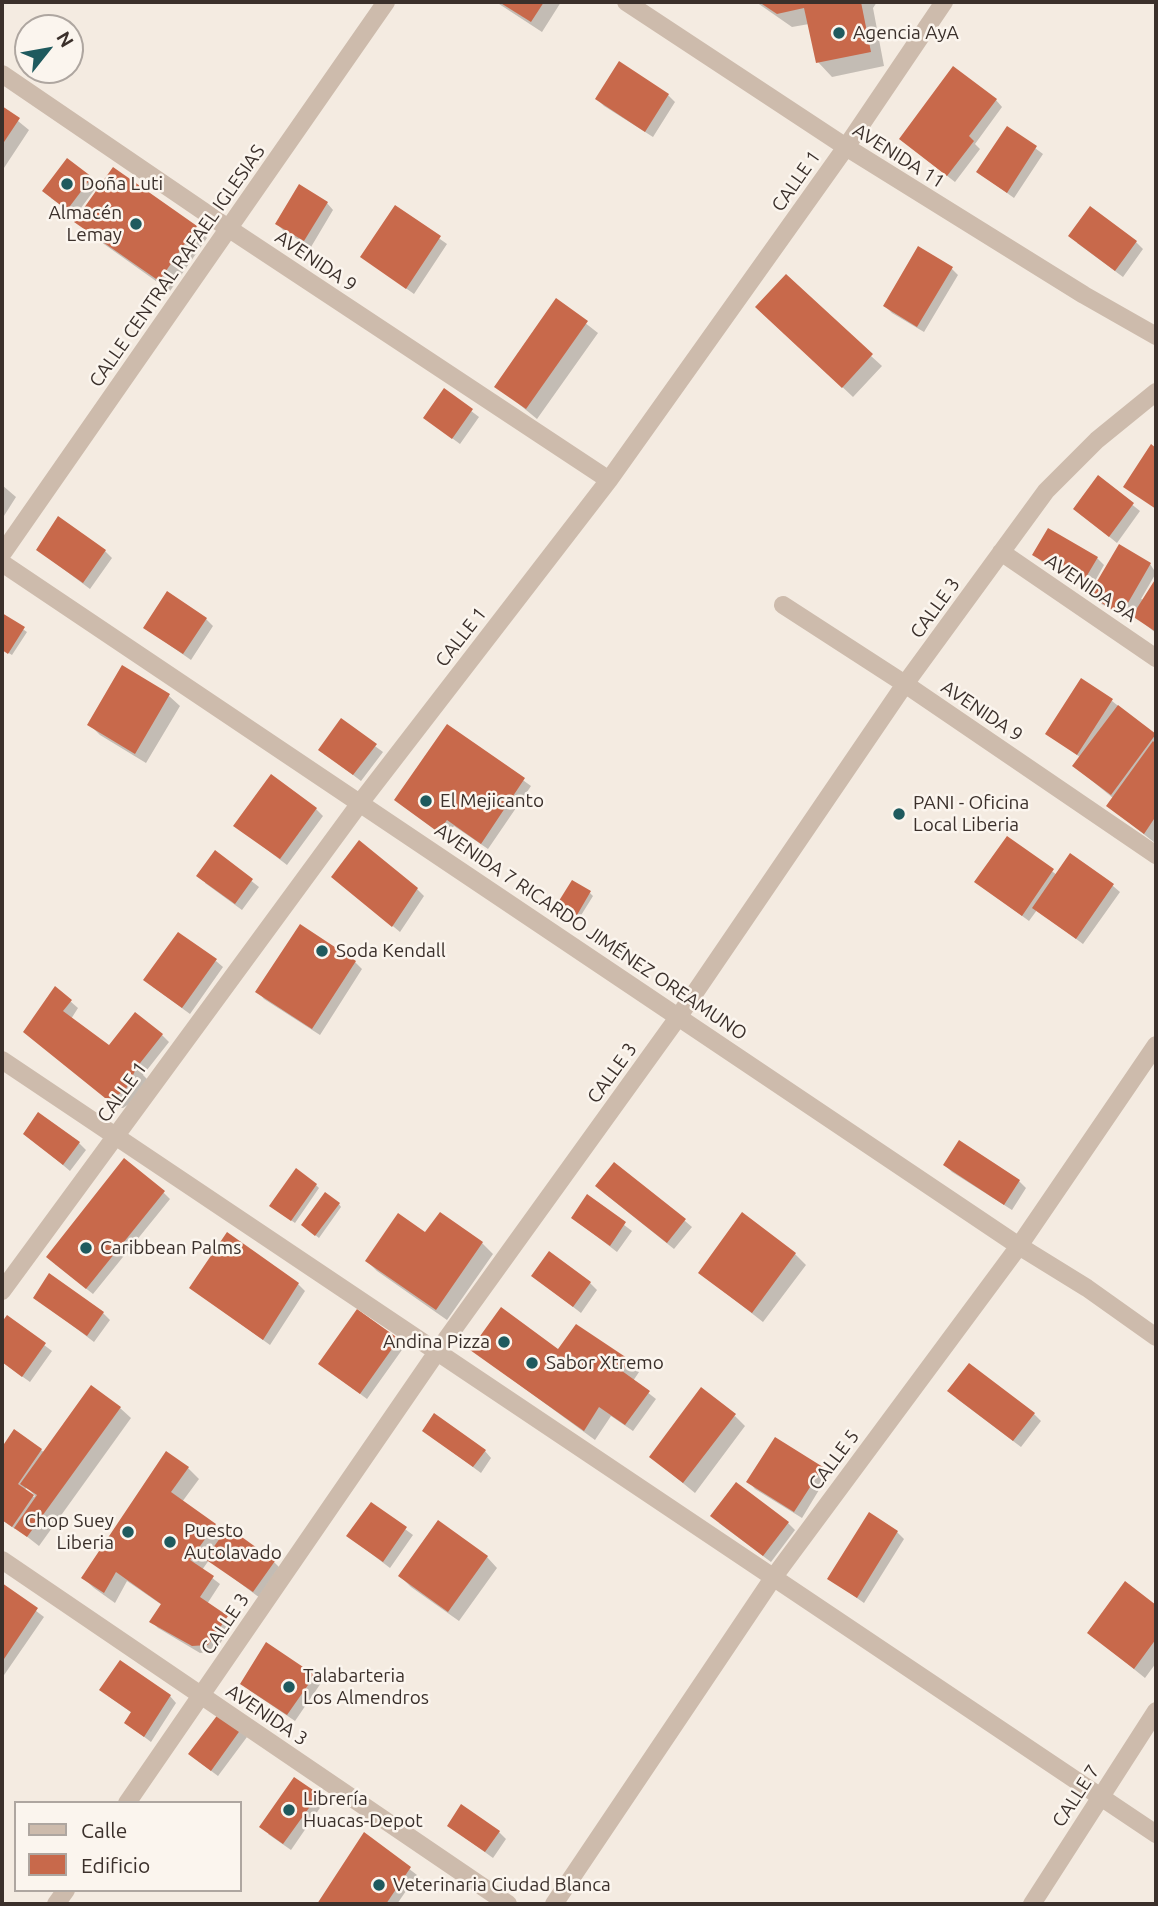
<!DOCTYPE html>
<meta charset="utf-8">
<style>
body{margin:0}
#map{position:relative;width:1158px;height:1906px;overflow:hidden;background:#f4ebe1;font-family:Ubuntu,sans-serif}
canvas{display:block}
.frame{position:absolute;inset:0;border:4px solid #3b302b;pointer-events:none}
.legend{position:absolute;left:14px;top:1801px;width:228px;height:91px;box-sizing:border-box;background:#fbf5ee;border:2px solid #aea6a0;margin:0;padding:9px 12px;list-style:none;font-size:21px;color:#3b302b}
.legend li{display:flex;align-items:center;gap:14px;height:35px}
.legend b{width:35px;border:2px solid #aea6a0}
.north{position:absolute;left:14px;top:14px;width:70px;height:70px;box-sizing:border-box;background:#fbf5ee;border:2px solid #aea6a0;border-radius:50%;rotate:59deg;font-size:19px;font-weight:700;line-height:28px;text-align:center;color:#3b302b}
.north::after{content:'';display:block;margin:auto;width:24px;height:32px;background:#1f5a5e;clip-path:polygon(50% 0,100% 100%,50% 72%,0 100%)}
</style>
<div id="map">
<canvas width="1158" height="1906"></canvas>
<div class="frame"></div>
<ul class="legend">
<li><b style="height:9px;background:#cdbbac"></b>Calle</li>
<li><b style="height:19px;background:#c8694b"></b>Edificio</li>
</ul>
<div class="north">N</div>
</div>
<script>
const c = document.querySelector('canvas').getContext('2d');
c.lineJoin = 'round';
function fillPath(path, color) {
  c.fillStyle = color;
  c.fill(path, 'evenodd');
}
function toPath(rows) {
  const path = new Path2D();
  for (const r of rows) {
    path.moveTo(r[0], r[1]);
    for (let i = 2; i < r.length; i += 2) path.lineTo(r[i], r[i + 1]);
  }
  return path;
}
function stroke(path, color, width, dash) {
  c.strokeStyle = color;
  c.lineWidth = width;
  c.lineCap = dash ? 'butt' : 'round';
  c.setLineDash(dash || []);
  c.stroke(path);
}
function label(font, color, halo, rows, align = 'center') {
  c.font = font + ' Ubuntu,sans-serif';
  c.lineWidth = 5;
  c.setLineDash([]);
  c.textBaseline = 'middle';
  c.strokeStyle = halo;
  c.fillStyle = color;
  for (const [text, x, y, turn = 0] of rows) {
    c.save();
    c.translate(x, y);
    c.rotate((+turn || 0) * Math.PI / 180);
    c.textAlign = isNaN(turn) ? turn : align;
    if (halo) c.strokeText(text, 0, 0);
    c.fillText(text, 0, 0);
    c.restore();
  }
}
fillPath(toPath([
 [496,2,561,2,542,32],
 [756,2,877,2,873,8,884,66,832,77,818,62,809,24,792,27],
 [668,95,675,102,653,137,604,106,597,99],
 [996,100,1002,107,975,144,980,149,955,182,909,146],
 [2,108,29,130,2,171],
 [1008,128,1043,154,1014,198,978,172],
 [68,160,98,185,75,216,51,198],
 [113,169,196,227,207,238,170,291,87,232,77,222],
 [327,203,333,210,311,247,284,231,277,224],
 [395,207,447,244,414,294,362,257],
 [1136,242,1143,249,1123,277,1077,243],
 [951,268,958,275,924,332,892,313,885,306],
 [557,301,598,333,537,419,497,386],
 [768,317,871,356,882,366,853,397],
 [445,391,479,417,460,444,433,424],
 [1099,478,1140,511,1117,543,1075,509],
 [2,485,16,497,2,519],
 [38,550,105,551,112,558,90,589],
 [1034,555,1097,558,1104,565,1090,590,1041,561],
 [1150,564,1156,573,1141,599,1144,600,1156,581,1156,633,1132,614,1129,620,1098,602,1091,595],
 [2,615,27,632,12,655,2,649],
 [206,619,213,626,191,660,145,628],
 [169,696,180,706,146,763,100,735,89,724],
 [1112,701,1156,736,1155,843,1108,806,1113,798,1074,766,1081,758,1048,733],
 [341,721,383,752,361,781,320,750],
 [448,726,531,786,488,849,454,826,445,837,403,806],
 [316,809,323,816,287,865,236,826],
 [1007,838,1057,875,1113,886,1120,892,1083,944,1037,910,1029,921,976,882],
 [216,853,259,887,242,910,205,883],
 [341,883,417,889,424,896,400,932],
 [590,893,593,896,580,917,563,906],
 [216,961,223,967,190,1014,153,987],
 [355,962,362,969,320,1035,264,999,258,992],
 [55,988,78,1008,71,1019,120,1053,162,1035,169,1042,143,1075,147,1079,137,1099,123,1108,118,1108,47,1050],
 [33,1140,79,1143,86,1150,70,1171],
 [945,1165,1019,1181,1026,1188,1012,1210,952,1172],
 [316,1185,319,1188,295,1223,275,1209],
 [163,1192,170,1199,93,1294,55,1264],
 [604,1193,685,1221,692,1227,674,1249],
 [587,1197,632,1231,617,1252,573,1218],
 [339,1204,341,1207,319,1238,306,1228],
 [426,1234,482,1243,493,1254,447,1320,377,1271,367,1261],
 [795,1254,806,1265,763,1322,700,1273],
 [533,1276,590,1283,597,1290,581,1313],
 [298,1284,305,1291,270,1345,191,1288],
 [35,1297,103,1313,110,1320,94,1342],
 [7,1317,52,1351,30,1382,2,1362,2,1325],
 [397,1340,404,1347,367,1399,320,1364],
 [472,1350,558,1352,629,1362,639,1372,633,1381,656,1399,633,1431,611,1416,595,1440],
 [956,1398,1034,1414,1041,1421,1021,1447],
 [120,1408,131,1418,39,1546,16,1528,15,1529,2,1520,2,1442,5,1445,41,1450,45,1453],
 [27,1487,35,1496,34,1497,24,1491],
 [735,1416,745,1426,695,1493,651,1457],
 [424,1431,485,1451,491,1458,481,1473],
 [167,1454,188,1468,199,1479,182,1502,215,1525,225,1534,274,1562,281,1569,260,1598,209,1560,202,1570,220,1584,207,1604,233,1624,215,1651,200,1653,158,1628,152,1622,162,1605,127,1581,115,1603,94,1588,83,1578],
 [822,1469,828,1475,802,1518,755,1489,749,1482],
 [371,1504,413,1535,390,1568,348,1536],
 [719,1523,788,1523,795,1530,771,1562],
 [897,1532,904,1539,864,1603,830,1579],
 [487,1557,497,1568,459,1621,411,1587,400,1576],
 [1125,1584,1156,1607,1156,1663,1145,1678,1089,1633],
 [2,1585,44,1617,2,1678],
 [314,1676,321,1683,295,1721,249,1690],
 [108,1696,170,1696,176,1703,151,1742,126,1723,132,1713],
 [240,1730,247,1737,218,1776,198,1761],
 [317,1795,324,1802,291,1850,268,1834],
 [449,1826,499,1832,506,1839,493,1858],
 [364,1834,417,1875,397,1904,319,1904]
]), '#0003');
fillPath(toPath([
 [499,2,544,2,531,22],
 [759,2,861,2,871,52,816,63,804,8,777,14],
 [619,61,669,94,645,132,595,99],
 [953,66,997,99,969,136,974,141,947,176,899,139],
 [2,106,20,118,2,145],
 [1007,126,1037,146,1007,193,976,172],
 [67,158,92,177,67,210,42,191],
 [113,167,197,226,159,281,74,222],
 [299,184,328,202,304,241,275,224],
 [395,205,441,236,406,289,360,257],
 [1090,206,1137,241,1115,271,1068,236],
 [918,246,953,267,917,327,883,306],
 [786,274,873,354,842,388,755,307],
 [556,298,588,321,526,409,494,387],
 [444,388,473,409,452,439,423,418],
 [1151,444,1156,448,1156,509,1123,487],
 [1098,475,1134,503,1109,537,1073,509],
 [58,516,106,550,83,583,36,550],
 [1048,528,1098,557,1082,584,1032,555],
 [1119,544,1151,563,1121,615,1089,595],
 [1156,578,1156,632,1132,616],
 [167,591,207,618,183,654,143,628],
 [2,613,25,627,8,654,2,650],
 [122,665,170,694,135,754,87,725],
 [1081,678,1113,699,1077,755,1045,734],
 [1118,705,1156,734,1111,795,1072,766],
 [341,718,377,744,353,775,318,750],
 [447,724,525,778,481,844,447,820,438,832,394,800],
 [1153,741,1156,744,1156,816,1144,834,1106,806],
 [271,774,317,808,280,859,233,826],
 [1007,836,1054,869,1022,916,974,882],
 [359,840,418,888,392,927,331,877],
 [215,850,253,879,235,904,196,876],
 [1070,853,1114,884,1076,939,1032,908],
 [572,880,591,891,577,915,557,904],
 [300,924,356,961,312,1029,255,992],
 [178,932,217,959,182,1008,143,980],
 [55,986,72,1000,63,1011,109,1045,135,1012,163,1034,137,1067,126,1089,121,1093,112,1098,105,1098,23,1032],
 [38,1112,80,1142,63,1165,23,1134],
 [959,1140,1020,1180,1004,1205,943,1165],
 [124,1158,165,1191,86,1289,46,1257],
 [614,1162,686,1219,667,1243,595,1186],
 [296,1168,317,1184,291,1221,269,1206],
 [325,1192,340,1203,315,1236,301,1225],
 [587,1194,626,1222,610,1246,571,1218],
 [440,1212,483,1242,436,1310,365,1261,398,1213,425,1232],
 [742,1212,796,1253,752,1313,698,1273],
 [227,1232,299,1283,263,1340,189,1288],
 [549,1251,591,1282,573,1307,531,1276],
 [49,1273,104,1312,87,1336,33,1298],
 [501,1307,558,1349,576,1324,630,1360,622,1371,650,1391,625,1425,599,1407,584,1431,470,1350],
 [357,1309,399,1339,360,1394,318,1364],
 [7,1315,46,1343,22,1377,2,1362,2,1322],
 [969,1363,1035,1413,1013,1441,947,1391],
 [91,1385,121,1407,27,1537,14,1528,37,1495,20,1484],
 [701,1387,736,1414,683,1483,649,1457],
 [434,1413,486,1450,473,1467,422,1431],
 [14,1429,42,1449,18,1484,34,1495,12,1527,2,1520,2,1447],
 [775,1437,823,1467,794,1512,746,1482],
 [166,1451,189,1467,171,1492,216,1524,190,1560,214,1576,200,1597,228,1616,208,1645,192,1646,149,1622,161,1604,116,1572,104,1593,81,1578],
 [736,1482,789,1522,763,1556,710,1516],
 [371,1502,407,1527,383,1562,346,1536],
 [869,1512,898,1531,857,1598,827,1579],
 [438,1520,488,1556,448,1612,398,1576],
 [228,1527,275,1561,253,1592,205,1559],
 [1125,1581,1156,1605,1156,1639,1134,1669,1087,1633],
 [2,1583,38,1608,2,1662],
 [266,1642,315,1675,287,1715,240,1684],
 [120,1660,171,1695,144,1737,124,1723,131,1712,99,1690],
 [219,1713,241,1729,211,1771,188,1754],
 [294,1777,319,1794,283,1844,259,1827],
 [461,1804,500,1831,485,1852,447,1826],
 [364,1832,411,1867,386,1904,317,1904]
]), '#c8694b');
stroke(toPath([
 [626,2,846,147,1084,295,1156,336],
 [2,74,228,228,609,480],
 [1001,552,1156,658],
 [2,554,386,2],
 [2,563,1019,1246,1087,1288,1156,1337],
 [783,605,905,684,1156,855],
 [2,1060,1156,1834],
 [2,1291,360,803,609,480,846,147,944,2],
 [2,1560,508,1904],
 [127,1803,437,1352,679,1016,905,684,1046,491,1097,440,1156,392],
 [56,1904,66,1890],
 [554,1904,773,1578,1019,1246,1156,1045],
 [1032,1904,1156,1711]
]), '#cdbbac', 18);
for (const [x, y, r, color] of [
 [839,33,7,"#1f5a5e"],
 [67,184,7,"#1f5a5e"],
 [136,224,7,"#1f5a5e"],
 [426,801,7,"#1f5a5e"],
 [899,814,7,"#1f5a5e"],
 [322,951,7,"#1f5a5e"],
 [86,1248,7,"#1f5a5e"],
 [504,1342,7,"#1f5a5e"],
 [532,1363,7,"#1f5a5e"],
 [128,1532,7,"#1f5a5e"],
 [170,1542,7,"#1f5a5e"],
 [289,1687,7,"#1f5a5e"],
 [289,1810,7,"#1f5a5e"],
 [379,1885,7,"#1f5a5e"]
]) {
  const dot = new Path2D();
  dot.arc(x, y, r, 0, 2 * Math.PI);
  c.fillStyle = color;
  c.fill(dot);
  stroke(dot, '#fbf5ee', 2.5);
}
label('19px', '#3b302b', '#fbf5ee', [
 ["Agencia AyA",853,33],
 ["Doña Luti",81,184],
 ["Almacén",122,213,"right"],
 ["Lemay",122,235,"right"],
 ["El Mejicanto",440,801],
 ["PANI - Oficina",913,803],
 ["Local Liberia",913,825],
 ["Soda Kendall",336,951],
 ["Caribbean Palms",100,1248],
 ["Andina Pizza",490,1342,"right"],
 ["Sabor Xtremo",546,1363],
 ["Chop Suey",114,1521,"right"],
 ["Liberia",114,1543,"right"],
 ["Puesto",184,1531],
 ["Autolavado",184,1553],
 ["Talabarteria",303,1676],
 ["Los Almendros",303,1698],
 ["Librería",303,1799],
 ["Huacas-Depot",303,1821],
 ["Veterinaria Ciudad Blanca",393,1885]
], 'left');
label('19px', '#3b302b', '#fbf5ee', [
 ["AVENIDA 11",899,156,32],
 ["CALLE 1",796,181,-55],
 ["AVENIDA 9",316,261,34],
 ["CALLE CENTRAL RAFAEL IGLESIAS",177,266,-55],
 ["AVENIDA 9A",1091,588,34],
 ["CALLE 3",935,608,-54],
 ["CALLE 1",461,637,-52],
 ["AVENIDA 9",982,711,34],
 ["AVENIDA 7 RICARDO JIMÉNEZ OREAMUNO",591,932,34],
 ["CALLE 3",612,1073,-54],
 ["CALLE 1",122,1092,-54],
 ["CALLE 5",834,1460,-53],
 ["CALLE 3",225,1624,-56],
 ["AVENIDA 3",267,1715,34],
 ["CALLE 7",1076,1796,-57]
]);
</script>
